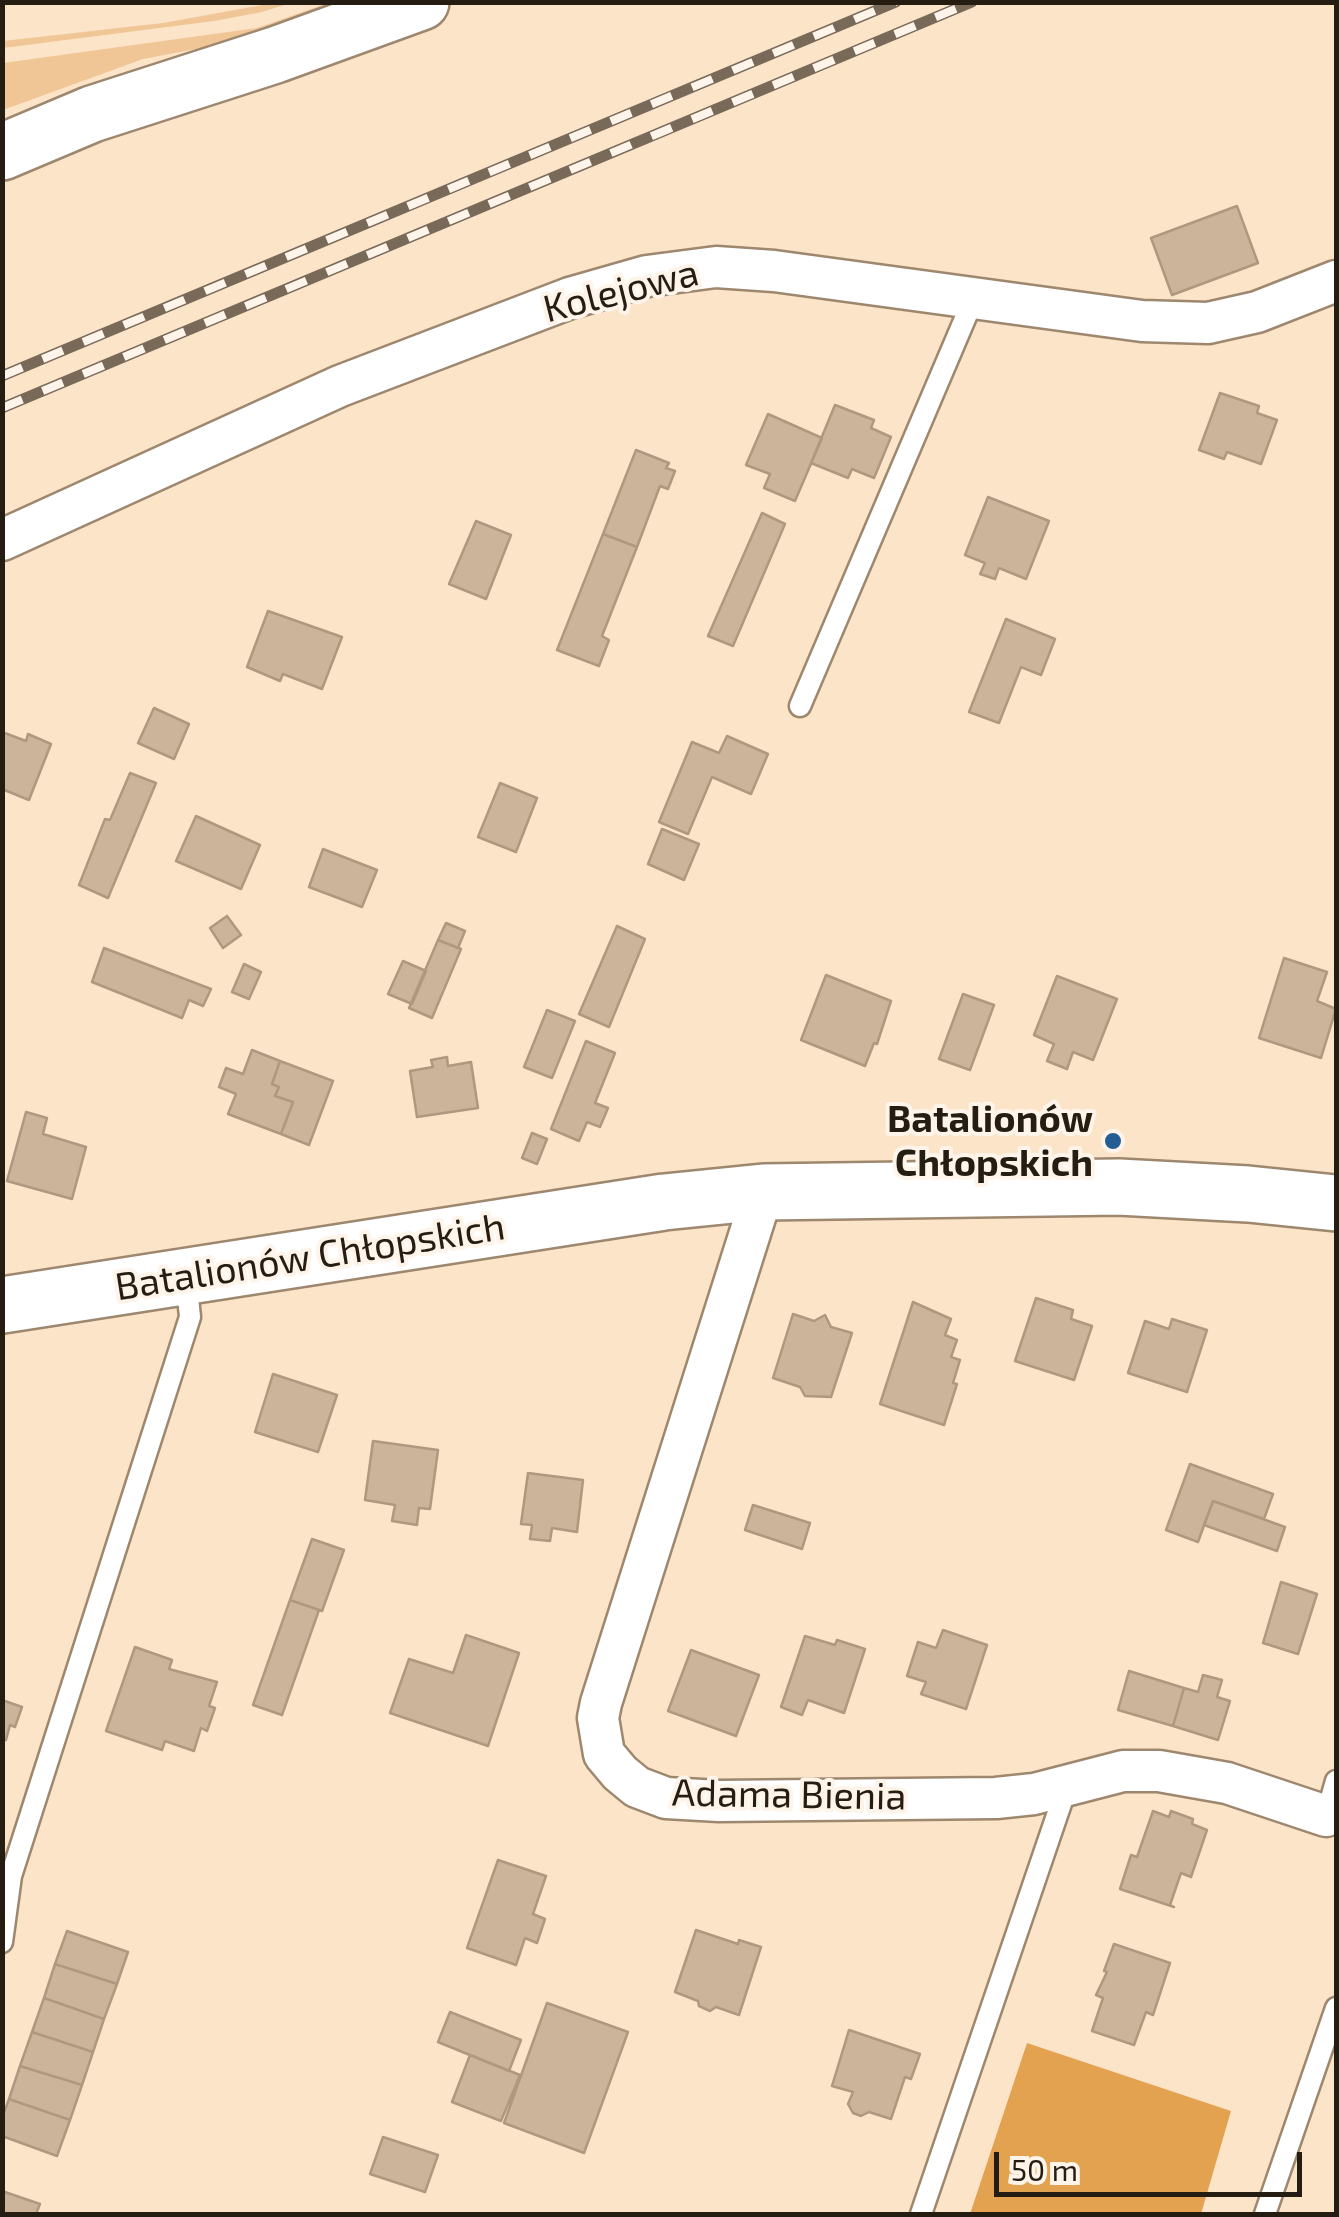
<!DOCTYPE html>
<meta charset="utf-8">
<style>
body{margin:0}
#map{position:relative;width:1339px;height:2217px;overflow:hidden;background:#fce4c9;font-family:"Exo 2",sans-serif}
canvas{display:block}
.frame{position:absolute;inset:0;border:5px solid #251c12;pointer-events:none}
.scale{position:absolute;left:994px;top:2152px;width:308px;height:45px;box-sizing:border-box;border:5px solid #251c12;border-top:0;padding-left:12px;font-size:30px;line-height:35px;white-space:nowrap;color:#251c12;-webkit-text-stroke:8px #fef4e9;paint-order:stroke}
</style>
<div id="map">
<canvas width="1339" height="2217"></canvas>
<div class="frame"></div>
<div class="scale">50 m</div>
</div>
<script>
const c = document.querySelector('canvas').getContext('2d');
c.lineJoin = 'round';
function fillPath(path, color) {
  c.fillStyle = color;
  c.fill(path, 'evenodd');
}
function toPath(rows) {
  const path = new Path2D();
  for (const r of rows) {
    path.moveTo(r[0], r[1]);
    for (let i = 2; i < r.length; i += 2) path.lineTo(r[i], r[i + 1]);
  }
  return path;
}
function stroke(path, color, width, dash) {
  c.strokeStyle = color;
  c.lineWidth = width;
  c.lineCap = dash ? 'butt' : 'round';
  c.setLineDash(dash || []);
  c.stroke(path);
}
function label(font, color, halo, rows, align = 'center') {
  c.font = font + ' "Exo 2",sans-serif';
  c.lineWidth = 8;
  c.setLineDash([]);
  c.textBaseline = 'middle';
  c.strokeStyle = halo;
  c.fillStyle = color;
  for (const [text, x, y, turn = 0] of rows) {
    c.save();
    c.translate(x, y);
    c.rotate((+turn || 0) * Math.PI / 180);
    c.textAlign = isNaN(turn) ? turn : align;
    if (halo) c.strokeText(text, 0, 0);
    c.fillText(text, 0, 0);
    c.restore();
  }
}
fillPath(toPath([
 [273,3,291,3,262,12,214,21,3,48,3,41,163,23],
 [328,3,358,3,260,37,143,59,3,110,3,63,257,28]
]), '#f0c696');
fillPath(toPath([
 [1027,2043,1231,2111,1201,2214,970,2214]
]), '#e3a24f');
const building = toPath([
 [1237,206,1258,263,1172,295,1151,238,1237,206],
 [1220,393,1259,406,1257,413,1277,420,1261,464,1227,452,1224,459,1199,450,1220,393],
 [835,405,874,420,871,428,891,437,874,478,852,469,848,478,811,463,835,405],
 [768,414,822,438,795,501,764,488,770,474,746,465,768,414],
 [636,450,669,463,666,468,675,471,668,489,660,486,637,547,603,534,636,450],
 [988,497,1049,521,1026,579,999,568,995,579,980,574,985,563,965,555,988,497],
 [762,513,785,524,733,646,708,636,762,513],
 [476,521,511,535,486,599,449,584,476,521],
 [603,534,637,547,602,636,609,640,599,666,557,650,603,534],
 [268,611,342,637,322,689,283,674,280,681,247,667,268,611],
 [1006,619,1055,639,1041,675,1021,667,999,723,969,712,1006,619],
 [154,708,189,724,174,759,138,743,154,708],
 [2,732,26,741,28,734,51,744,29,800,2,789,2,732],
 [727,736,768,754,751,794,712,777,688,834,659,822,692,742,719,753,727,736],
 [130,773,156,783,108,898,79,885,105,819,110,820,130,773],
 [500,783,537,798,516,852,478,837,500,783],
 [196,816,260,845,241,889,176,861,196,816],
 [662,829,699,844,684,880,648,864,662,829],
 [323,849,377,870,362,907,309,887,323,849],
 [227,916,241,935,223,948,210,928,227,916],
 [446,923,465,931,458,948,438,940,446,923],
 [617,926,645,939,609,1027,579,1014,617,926],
 [438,940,461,949,432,1018,409,1008,438,940],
 [104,948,211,989,203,1006,189,1000,182,1018,92,982,104,948],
 [1284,958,1327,972,1317,1001,1336,1009,1321,1058,1259,1038,1284,958],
 [403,961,426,971,412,1004,388,994,403,961],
 [244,964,261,972,249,999,232,992,244,964],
 [826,975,891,1001,877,1044,874,1043,865,1066,801,1040,826,975],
 [1057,976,1117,999,1093,1060,1073,1052,1067,1069,1047,1061,1054,1044,1034,1035,1057,976],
 [963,994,994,1005,970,1070,939,1059,963,994],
 [547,1010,575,1021,552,1078,524,1067,547,1010],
 [586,1041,615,1053,595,1103,608,1108,600,1127,587,1122,579,1141,551,1129,586,1041],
 [252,1050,280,1061,272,1084,279,1087,275,1096,293,1102,281,1134,228,1114,236,1094,219,1087,226,1068,243,1074,252,1050],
 [447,1057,448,1066,471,1062,478,1108,417,1117,410,1071,433,1067,431,1060,447,1057],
 [280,1061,333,1081,309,1145,281,1134,293,1102,275,1096,279,1087,272,1084,280,1061],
 [26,1112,47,1118,43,1134,86,1147,72,1199,7,1181,26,1112],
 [532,1133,547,1139,537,1164,522,1158,532,1133],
 [1036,1298,1073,1310,1071,1319,1092,1326,1074,1380,1015,1361,1036,1298],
 [913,1302,951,1319,945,1335,957,1340,951,1357,960,1360,953,1383,957,1384,944,1425,880,1404,913,1302],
 [793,1314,814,1321,825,1315,831,1327,852,1333,831,1397,805,1396,800,1387,773,1378,793,1314],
 [1172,1319,1207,1330,1187,1392,1128,1373,1145,1321,1169,1329,1172,1319],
 [273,1374,337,1395,318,1452,255,1432,273,1374],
 [373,1441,438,1450,430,1509,419,1508,417,1525,392,1521,395,1505,365,1500,373,1441],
 [1190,1464,1273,1494,1264,1519,1213,1501,1198,1542,1166,1530,1190,1464],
 [528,1473,583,1480,577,1532,552,1528,550,1541,530,1539,532,1525,521,1524,528,1473],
 [1213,1501,1285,1527,1277,1551,1204,1525,1213,1501],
 [753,1505,810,1523,802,1549,745,1530,753,1505],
 [312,1539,344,1550,322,1611,290,1600,312,1539],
 [1281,1582,1317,1594,1298,1654,1263,1643,1281,1582],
 [290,1600,319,1610,282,1715,253,1705,290,1600],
 [943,1630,987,1645,966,1709,921,1694,926,1682,907,1676,918,1642,936,1648,943,1630],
 [466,1635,519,1653,488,1746,390,1713,409,1659,453,1673,466,1635],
 [805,1636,835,1645,837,1640,865,1649,844,1713,808,1700,802,1715,781,1707,805,1636],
 [135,1647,172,1660,169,1669,217,1682,209,1706,215,1708,207,1731,201,1728,194,1751,165,1741,162,1750,106,1731,135,1647],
 [691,1650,759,1675,736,1736,668,1711,691,1650],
 [1129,1671,1184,1688,1173,1726,1118,1710,1129,1671],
 [1203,1675,1222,1680,1217,1697,1230,1701,1218,1740,1173,1726,1184,1688,1198,1692,1203,1675],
 [2,1700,22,1707,15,1727,10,1725,6,1740,2,1739,2,1700],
 [1153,1811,1169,1817,1171,1811,1193,1819,1192,1824,1207,1830,1191,1877,1181,1873,1170,1905,1174,1907,1120,1889,1131,1855,1137,1857,1153,1811],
 [498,1860,546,1876,533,1914,545,1919,537,1943,525,1938,516,1965,467,1948,498,1860],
 [696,1930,738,1944,739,1940,761,1947,739,2015,716,2007,710,2011,699,2006,698,2001,675,1992,696,1930],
 [67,1931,128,1952,117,1984,55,1964,67,1931],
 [1114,1944,1170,1963,1153,2015,1146,2012,1134,2045,1092,2031,1103,1998,1096,1995,1107,1972,1104,1971,1114,1944],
 [55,1964,117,1984,104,2019,44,1998,55,1964],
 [44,1998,104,2019,93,2052,32,2032,44,1998],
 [547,2003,628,2032,584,2153,504,2123,547,2003],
 [450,2012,521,2040,509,2071,438,2042,450,2012],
 [849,2030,920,2054,911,2079,905,2077,891,2119,869,2112,861,2116,853,2113,848,2104,853,2092,832,2086,849,2030],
 [32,2032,93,2052,82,2085,20,2066,32,2032],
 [470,2055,520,2075,501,2121,452,2102,470,2055],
 [20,2066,82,2085,70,2120,9,2099,20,2066],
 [9,2099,70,2120,57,2156,2,2136,2,2118,9,2099],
 [383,2137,438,2155,425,2192,370,2174,383,2137],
 [2,2191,40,2204,36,2214,2,2214,2,2191]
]);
fillPath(building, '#cbb49a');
stroke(building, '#af987f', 2.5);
const lane = toPath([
 [800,706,973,300],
 [1332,1820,1326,1816,1336,1781],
 [2,1942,11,1876,190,1317,186,1278],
 [921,2214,1067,1786],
 [1265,2214,1336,2008]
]);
const street = toPath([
 [2,540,340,386,570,298,647,276,716,267,774,271,1142,321,1208,323,1257,312,1336,281],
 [763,1192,601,1703,598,1718,604,1754,620,1773,637,1787,666,1798,719,1801,996,1798,1034,1794,1123,1771,1159,1771,1227,1783,1326,1816]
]);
const secondary = toPath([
 [2,152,92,114,275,55,421,2],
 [2,1305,664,1202,763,1192,1119,1187,1248,1194,1336,1203]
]);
stroke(lane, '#9d876e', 25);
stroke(street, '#9d876e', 45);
stroke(secondary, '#9d876e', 60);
stroke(lane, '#fff', 20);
stroke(street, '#fff', 40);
stroke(secondary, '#fff', 55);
const rail = toPath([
 [2,376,896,2],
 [2,408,972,2]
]);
stroke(rail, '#786959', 11);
stroke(rail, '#fef4e9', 8, [22]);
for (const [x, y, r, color] of [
 [1113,1141,10,"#235d94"]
]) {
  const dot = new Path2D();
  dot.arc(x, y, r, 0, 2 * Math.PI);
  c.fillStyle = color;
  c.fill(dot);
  stroke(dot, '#fef4e9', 4);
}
label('38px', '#251c12', '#fef4e9', [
 ["Kolejowa",621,291,-14],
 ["Batalionów Chłopskich",310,1257,-9],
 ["Adama Bienia",789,1795,1]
]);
label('bold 38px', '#251c12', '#fef4e9', [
 ["Batalionów",1093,1119],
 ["Chłopskich",1093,1163]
], 'right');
</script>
